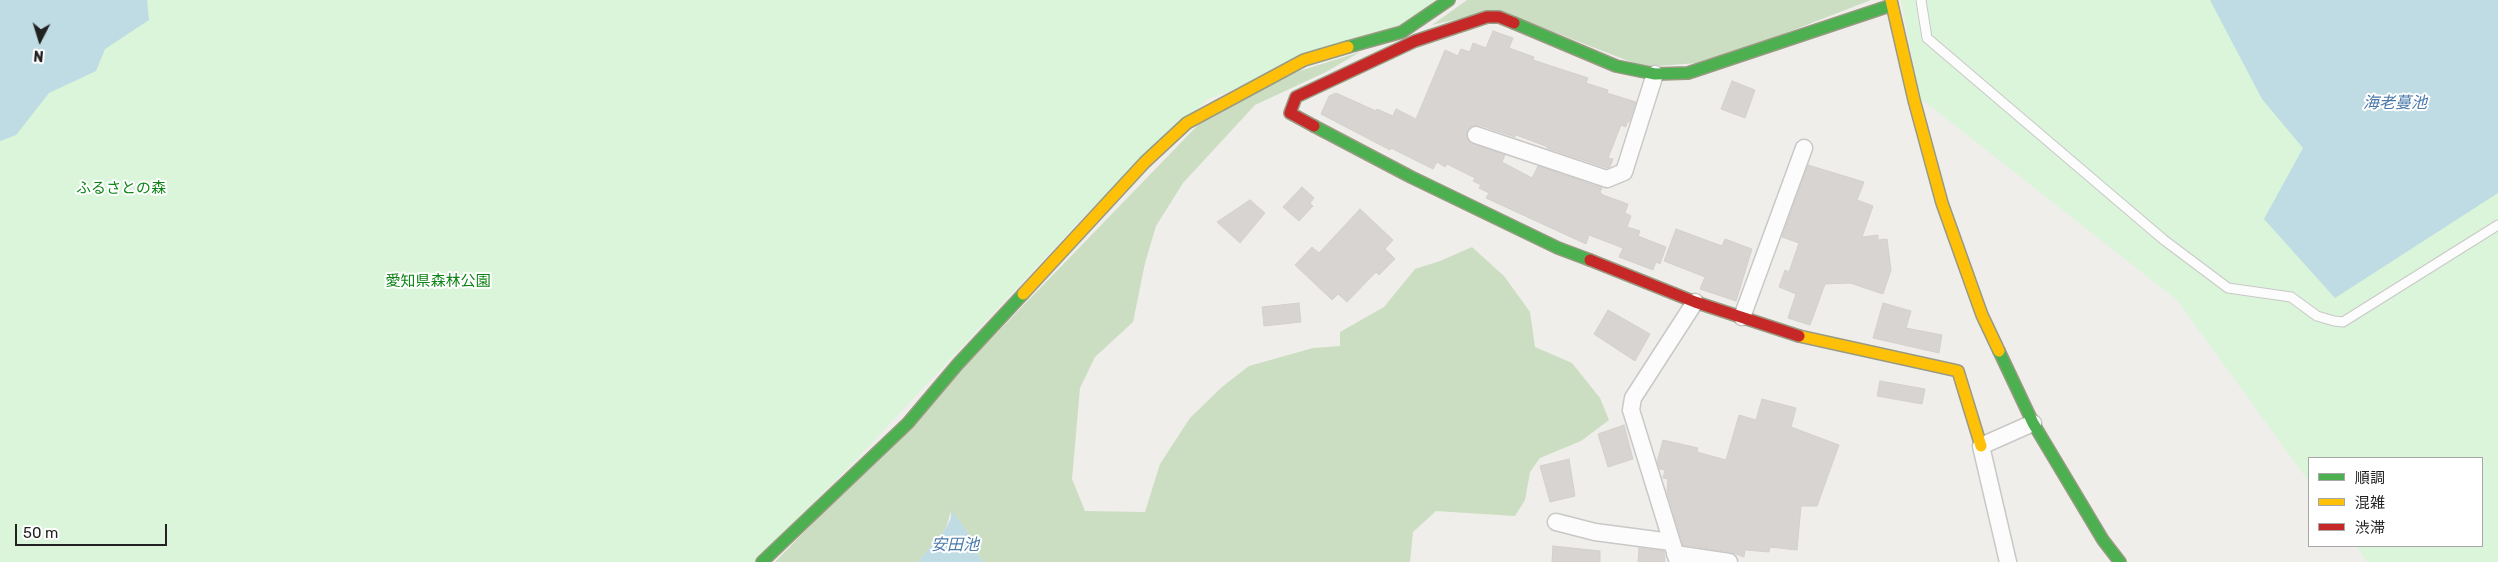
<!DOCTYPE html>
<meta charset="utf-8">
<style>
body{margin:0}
#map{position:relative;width:2498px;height:562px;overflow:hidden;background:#f0eeeb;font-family:Rubik,"Noto Sans JP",sans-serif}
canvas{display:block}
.legend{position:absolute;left:2308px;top:457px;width:175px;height:90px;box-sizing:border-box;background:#fff;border:1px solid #a7a7a7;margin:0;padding:6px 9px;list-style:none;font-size:15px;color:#222}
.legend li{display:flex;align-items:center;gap:10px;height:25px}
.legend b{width:25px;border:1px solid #a7a7a7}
.north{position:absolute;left:15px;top:15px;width:50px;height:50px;-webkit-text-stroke:4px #fff;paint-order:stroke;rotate:185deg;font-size:14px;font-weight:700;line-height:20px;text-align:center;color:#222}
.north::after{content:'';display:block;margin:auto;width:18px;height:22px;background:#222;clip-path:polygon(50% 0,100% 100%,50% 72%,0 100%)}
.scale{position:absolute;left:15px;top:524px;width:152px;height:22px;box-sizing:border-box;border:2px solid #222;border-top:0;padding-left:6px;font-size:15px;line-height:18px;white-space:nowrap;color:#222;-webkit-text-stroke:4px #fff;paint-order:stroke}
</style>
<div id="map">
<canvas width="2498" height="562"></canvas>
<ul class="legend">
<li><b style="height:6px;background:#4caf50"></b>順調</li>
<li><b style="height:6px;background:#ffc107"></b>混雑</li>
<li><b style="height:6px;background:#c62828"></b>渋滞</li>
</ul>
<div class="north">N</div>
<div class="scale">50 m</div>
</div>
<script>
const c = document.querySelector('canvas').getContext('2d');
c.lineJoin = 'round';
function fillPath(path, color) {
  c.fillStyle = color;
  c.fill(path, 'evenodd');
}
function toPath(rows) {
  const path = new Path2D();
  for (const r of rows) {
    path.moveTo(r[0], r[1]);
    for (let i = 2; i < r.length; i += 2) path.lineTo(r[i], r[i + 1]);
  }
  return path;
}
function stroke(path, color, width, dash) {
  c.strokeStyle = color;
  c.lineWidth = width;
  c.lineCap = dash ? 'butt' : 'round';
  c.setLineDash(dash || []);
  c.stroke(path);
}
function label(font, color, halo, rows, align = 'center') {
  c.font = font + ' Rubik,"Noto Sans JP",sans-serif';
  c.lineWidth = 4;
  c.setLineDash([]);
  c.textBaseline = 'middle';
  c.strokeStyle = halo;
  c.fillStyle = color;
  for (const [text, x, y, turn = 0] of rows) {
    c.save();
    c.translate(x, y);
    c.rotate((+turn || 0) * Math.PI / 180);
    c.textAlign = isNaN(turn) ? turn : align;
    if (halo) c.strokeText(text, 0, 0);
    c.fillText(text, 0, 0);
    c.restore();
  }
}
fillPath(toPath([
 [1467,0,1871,0,1711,62,1644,67,1497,10,1432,25],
 [1360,52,1326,72,1255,105,1183,183,1156,226,1145,263,1133,322,1095,357,1080,388,1072,479,1085,511,1145,512,1160,464,1190,418,1222,387,1249,366,1313,348,1340,346,1340,332,1384,307,1415,269,1440,261,1472,247,1504,276,1530,312,1535,347,1572,363,1600,398,1609,420,1581,441,1540,458,1530,472,1525,500,1515,516,1436,511,1413,532,1410,562,984,562,976,552,967,531,951,511,946,528,918,562,775,562,1198,125,1293,73]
]), '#cbdec1');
fillPath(toPath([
 [0,0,1436,0,1399,27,1208,99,1088,212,852,464,755,562,0,562],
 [1901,0,2498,0,2498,562,2367,562,2356,546,2482,546,2482,458,2309,458,2309,482,2177,300,1920,98]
]), '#daf5da');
fillPath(toPath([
 [0,0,147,0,149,20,105,49,96,71,49,93,16,135,0,141],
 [2210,0,2498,0,2498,193,2335,298,2264,219,2303,148,2262,99],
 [951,510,967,531,976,552,984,562,918,562,946,528,951,518]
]), '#bfdbe3');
const building = toPath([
 [1493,31,1513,38,1509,48,1534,57,1533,60,1588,78,1586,83,1608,90,1607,93,1636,102,1629,122,1627,122,1626,127,1621,125,1608,158,1613,159,1610,167,1607,168,1547,148,1548,147,1516,135,1515,137,1479,125,1470,127,1467,131,1468,141,1505,155,1502,162,1532,178,1538,166,1602,188,1600,192,1603,195,1628,204,1625,213,1631,216,1627,227,1640,231,1638,236,1666,247,1660,264,1656,262,1653,270,1619,257,1623,248,1589,235,1586,244,1486,198,1489,193,1479,188,1481,185,1473,181,1475,178,1447,164,1445,167,1437,162,1433,169,1391,148,1390,150,1321,114,1329,96,1336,93,1376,111,1377,109,1393,116,1396,109,1416,119,1445,50,1458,56,1461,49,1470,52,1473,43,1486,48,1493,31],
 [1732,81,1755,90,1745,118,1721,109,1732,81],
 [1808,165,1864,182,1857,200,1873,206,1862,237,1878,235,1878,240,1887,239,1891,270,1883,294,1850,283,1825,284,1810,325,1788,318,1796,294,1779,287,1785,270,1789,272,1799,243,1782,237,1808,165],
 [1302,187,1314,198,1310,203,1313,206,1299,221,1283,207,1302,187],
 [1250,200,1265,213,1240,243,1217,222,1250,200],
 [1360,209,1393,240,1385,249,1395,259,1379,275,1376,272,1347,302,1338,294,1332,300,1295,265,1312,247,1319,253,1360,209],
 [1676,229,1722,246,1725,239,1752,249,1736,301,1700,289,1705,277,1664,261,1676,229],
 [1299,303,1301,322,1264,326,1262,307,1299,303],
 [1883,303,1911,311,1906,328,1942,335,1939,353,1873,338,1883,303],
 [1608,310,1650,334,1635,361,1594,334,1608,310],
 [1880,381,1925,389,1922,404,1877,396,1880,381],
 [1762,399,1796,408,1791,427,1839,445,1817,506,1801,506,1797,550,1770,547,1769,552,1745,550,1744,557,1730,552,1683,545,1667,492,1668,479,1663,478,1665,470,1660,469,1657,462,1663,440,1698,448,1697,452,1726,460,1739,415,1756,420,1762,399],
 [1624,425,1633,459,1608,467,1598,434,1624,425],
 [1569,459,1575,496,1550,502,1540,466,1569,459],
 [1553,546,1600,551,1600,562,1552,562,1553,546],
 [1639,548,1664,551,1665,562,1638,562,1639,548]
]);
fillPath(building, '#d7d4d2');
stroke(building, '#d3d0cc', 1);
const lane = toPath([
 [1921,0,1927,38,2164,240,2228,288,2291,297,2317,316,2334,321,2343,322,2498,225]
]);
const street = toPath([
 [1476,135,1607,179,1624,172,1655,74],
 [1742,317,1804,148],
 [1556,522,1595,532,1671,542],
 [1675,554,1729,562],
 [1678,562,1631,410,1633,398,1695,302],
 [2008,562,1981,446,2033,423]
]);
const fast = toPath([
 [1514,23,1616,66,1655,74,1688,73,1892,5],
 [1348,47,1402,32,1449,0],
 [1314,126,1411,177,1558,248,1590,260],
 [1999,351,2033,423,2103,540,2120,562],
 [762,562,908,423,957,365,1023,294]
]);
const slow = toPath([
 [1891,0,1914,100,1942,203,1982,315,1999,351],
 [1023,294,1145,162,1187,123,1304,60,1348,47],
 [1799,336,1958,371,1981,446]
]);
const jam = toPath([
 [1314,126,1290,113,1296,97,1415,41,1487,17,1499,17,1514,23],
 [1590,260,1695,302,1799,336]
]);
stroke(lane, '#c9c8c7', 11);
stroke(street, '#c9c8c7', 19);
stroke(fast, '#999a82', 14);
stroke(slow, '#999a82', 14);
stroke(jam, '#999a82', 14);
stroke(lane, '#fdfcfc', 9);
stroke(street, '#fdfcfc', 16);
stroke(fast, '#4caf50', 11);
stroke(slow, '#ffc107', 11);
stroke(jam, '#c62828', 11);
label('15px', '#0c8416', '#fff', [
 ["ふるさとの森",121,189],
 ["愛知県森林公園",438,282]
]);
label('italic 16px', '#4a7aab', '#fff', [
 ["海老蔓池",2395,103],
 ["安田池",955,545]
]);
</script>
